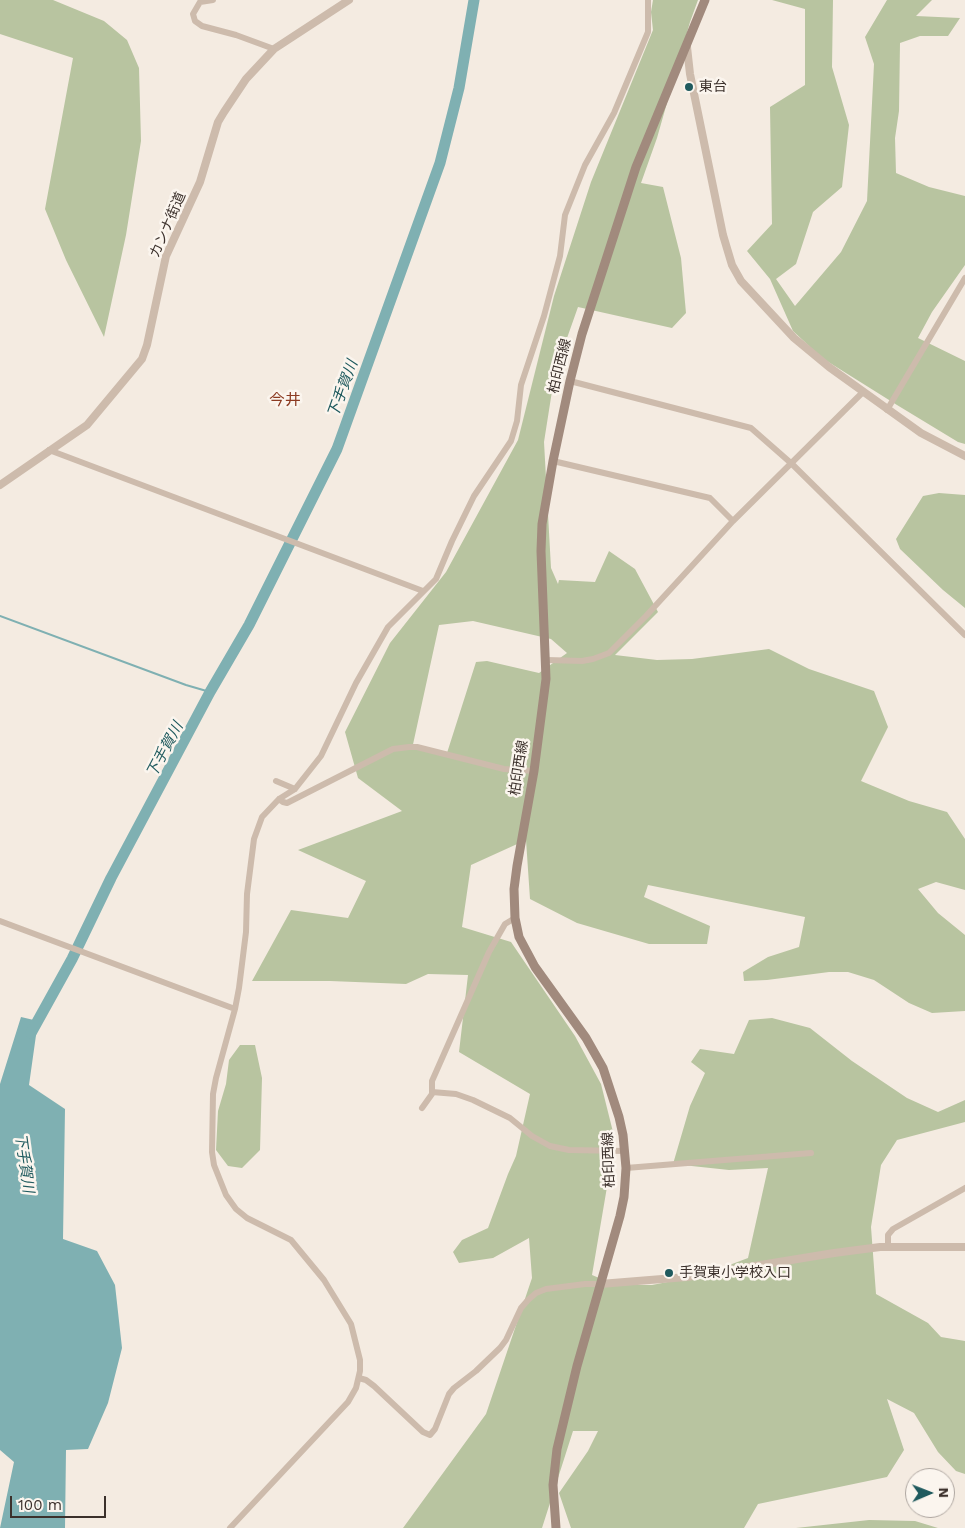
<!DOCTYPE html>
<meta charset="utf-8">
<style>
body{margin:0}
#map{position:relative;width:965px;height:1528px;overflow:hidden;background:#f4ebe1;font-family:"Work Sans",sans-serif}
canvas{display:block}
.north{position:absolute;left:905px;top:1468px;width:50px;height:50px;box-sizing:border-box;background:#fbf5ee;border:1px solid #aea6a0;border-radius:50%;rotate:89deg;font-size:14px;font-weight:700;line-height:20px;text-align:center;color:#3b302b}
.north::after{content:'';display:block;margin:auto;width:18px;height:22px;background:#1f5a5e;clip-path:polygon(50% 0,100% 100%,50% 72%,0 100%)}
.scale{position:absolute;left:10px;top:1496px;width:96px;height:22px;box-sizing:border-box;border:2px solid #3b302b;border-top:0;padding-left:6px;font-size:15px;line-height:18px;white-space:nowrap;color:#3b302b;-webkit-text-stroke:4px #fbf5ee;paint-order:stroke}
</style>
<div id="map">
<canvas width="965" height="1528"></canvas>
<div class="north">N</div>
<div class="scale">100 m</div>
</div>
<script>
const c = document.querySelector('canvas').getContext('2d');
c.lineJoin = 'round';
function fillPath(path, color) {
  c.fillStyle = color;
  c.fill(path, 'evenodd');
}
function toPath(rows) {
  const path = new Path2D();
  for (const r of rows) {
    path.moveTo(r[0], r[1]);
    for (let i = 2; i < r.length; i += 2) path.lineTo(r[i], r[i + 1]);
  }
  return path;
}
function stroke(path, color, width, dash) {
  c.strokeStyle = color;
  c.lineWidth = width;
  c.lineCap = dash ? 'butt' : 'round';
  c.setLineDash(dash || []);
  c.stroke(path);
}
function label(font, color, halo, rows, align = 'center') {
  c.font = font + ' "Work Sans","Noto Sans JP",sans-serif';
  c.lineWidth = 5;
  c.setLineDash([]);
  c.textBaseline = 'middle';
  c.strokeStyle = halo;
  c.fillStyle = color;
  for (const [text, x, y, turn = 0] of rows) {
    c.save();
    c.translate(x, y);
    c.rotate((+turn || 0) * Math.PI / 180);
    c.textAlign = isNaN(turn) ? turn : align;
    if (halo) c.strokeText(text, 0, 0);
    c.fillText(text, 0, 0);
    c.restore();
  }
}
fillPath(toPath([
 [0,0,53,0,104,21,127,40,139,68,141,141,126,235,104,337,66,260,45,209,73,58,0,34],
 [653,0,698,0,690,22,657,138,641,183,663,187,681,258,686,313,672,328,578,307,555,372,544,442,551,568,558,584,559,580,595,582,609,551,635,569,658,612,615,655,657,660,692,659,769,649,809,669,874,691,888,727,861,781,909,801,947,812,965,839,965,890,936,882,918,889,938,913,965,935,965,1011,932,1013,909,1003,874,980,848,972,829,972,767,980,744,981,743,972,768,957,799,947,805,917,648,885,644,897,710,926,707,944,649,944,577,923,530,899,526,840,471,865,462,927,511,942,575,1036,601,1084,615,1140,592,1275,616,1285,652,1285,703,1275,748,1258,768,1168,729,1170,673,1164,690,1106,705,1073,691,1062,700,1049,734,1054,749,1020,772,1018,810,1028,852,1061,907,1098,938,1112,965,1100,965,1122,897,1140,881,1165,871,1227,876,1294,928,1323,941,1337,965,1341,965,1474,956,1471,938,1452,914,1413,887,1399,904,1450,887,1477,758,1504,744,1528,571,1528,559,1493,588,1451,598,1431,573,1431,542,1528,403,1528,486,1414,532,1278,529,1238,493,1258,459,1263,453,1252,462,1240,488,1228,508,1174,516,1156,530,1094,459,1052,468,975,428,974,406,984,330,981,252,981,291,910,348,918,366,881,298,850,402,811,358,778,345,732,390,643,446,572,518,440,554,296,591,182,653,30,651,12],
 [473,621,551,639,567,653,539,673,487,661,476,662,447,753,412,749,439,625],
 [772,0,833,0,832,67,849,125,842,187,813,212,796,264,776,279,795,306,841,252,867,201,874,64,865,37,887,0,932,0,916,16,960,18,948,36,920,36,900,43,899,111,895,138,896,173,929,187,965,196,965,265,932,312,918,338,965,361,965,444,958,442,897,405,822,358,793,331,770,279,747,251,772,224,770,107,805,85,805,9],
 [939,493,965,495,965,608,943,590,900,549,896,539,923,496],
 [240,1045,255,1045,262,1078,260,1150,242,1168,228,1166,216,1150,218,1111,226,1084,229,1060],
 [869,1520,915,1521,938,1528,796,1528]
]), '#b8c4a0');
fillPath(toPath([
 [21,1017,38,1021,29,1085,65,1109,63,1239,97,1251,115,1285,122,1348,108,1403,88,1449,66,1450,65,1528,0,1528,14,1462,0,1450,0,1084]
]), '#7fb0b2');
stroke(toPath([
 [0,616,186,685,210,692]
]), '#7fb0b2', 2);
stroke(toPath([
 [31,1033,72,959,111,878,210,692,249,625,337,449,440,163,459,88,474,0]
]), '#7fb0b2', 11);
stroke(toPath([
 [213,0,200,2,193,14,195,21,202,26,236,35,274,49],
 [570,381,751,428,792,464,965,635],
 [887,410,965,278],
 [49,450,423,591],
 [553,461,710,498,733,521],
 [547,660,582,661,593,659,609,653,646,616,733,521,863,392],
 [276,781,295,789],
 [279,799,283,802,287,803,393,749,409,747,417,747,504,769,534,771],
 [0,921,235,1009],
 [432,1092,456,1094,473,1100,510,1118,532,1136,550,1146,569,1150,625,1151],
 [422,1108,432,1094,432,1081,489,952,505,924,515,918],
 [626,1168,811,1153],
 [888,1246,888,1235,893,1229,965,1188],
 [359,1378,366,1380,374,1386,423,1432,430,1435,435,1429,449,1394,454,1388,476,1371,500,1348,506,1340,521,1308,528,1300,536,1293,546,1289,585,1284,600,1284],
 [230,1528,348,1402,356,1388,360,1371,360,1360,351,1324,324,1280,291,1240,247,1218,236,1209,226,1195,214,1165,212,1152,213,1094,216,1078,235,1009,239,988,246,932,247,894,254,839,262,817,279,799,295,789,321,756,356,683,388,627,436,579,452,541,474,496,511,441,517,421,521,385,544,316,560,256,565,215,585,165,614,113,648,32,648,0]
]), '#cdbbac', 6);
stroke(toPath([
 [687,47,690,74,723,235,732,265,741,281,794,338,829,367,921,433,965,456],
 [0,485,87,425,142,359,147,345,166,256,200,182,218,122,224,112,246,79,274,49,349,0],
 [600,1284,687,1277,834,1253,880,1247,965,1247]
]), '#cdbbac', 8);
stroke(toPath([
 [556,1528,553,1485,557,1449,577,1366,620,1216,624,1197,626,1168,623,1135,619,1117,603,1068,586,1038,535,967,519,937,515,918,514,889,517,866,534,771,546,679,541,551,542,524,553,461,570,381,582,334,636,167,705,0]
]), '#a18a7d', 9);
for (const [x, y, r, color] of [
 [689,87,5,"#1f5a5e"],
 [669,1273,5,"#1f5a5e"]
]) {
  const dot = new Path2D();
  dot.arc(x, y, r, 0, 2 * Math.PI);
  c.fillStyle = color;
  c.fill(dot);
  stroke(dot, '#fbf5ee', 2);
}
label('14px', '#3b302b', '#fbf5ee', [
 ["東台",699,87],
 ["手賀東小学校入口",679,1273]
], 'left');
label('14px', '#3b302b', '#fbf5ee', [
 ["カンナ街道",168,225,-67],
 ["柏印西線",560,366,-76],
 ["柏印西線",519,768,-81],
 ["柏印西線",609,1160,-92]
]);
label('italic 15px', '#1f5a5e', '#fbf5ee', [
 ["下手賀川",343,389,-70],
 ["下手賀川",165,750,-62],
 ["下手賀川",24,1163,82]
]);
label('16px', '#8c3b22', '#fbf5ee', [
 ["今井",285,400]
]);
</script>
